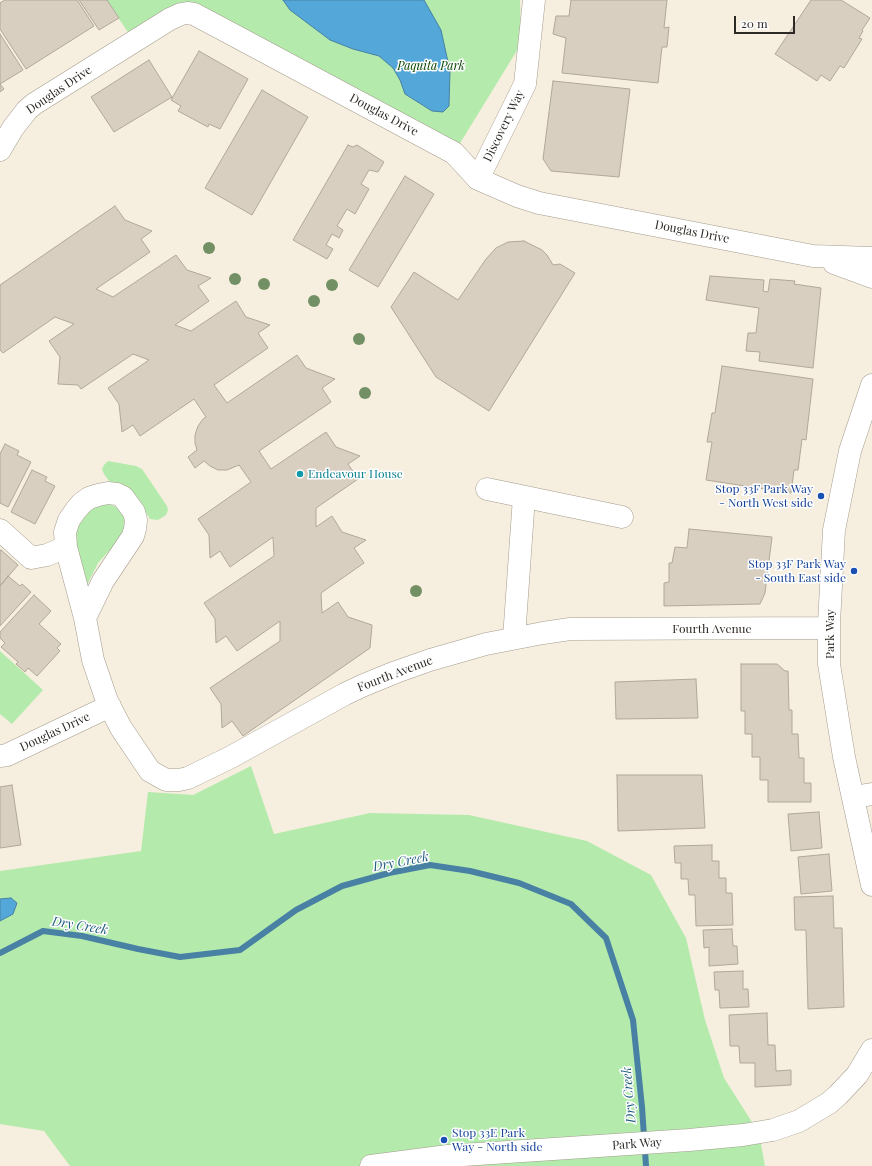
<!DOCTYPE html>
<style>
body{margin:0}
#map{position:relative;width:872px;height:1166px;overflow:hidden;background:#f6eede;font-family:"Playfair Display",serif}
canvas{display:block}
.scale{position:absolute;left:734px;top:16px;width:61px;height:18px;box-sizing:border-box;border:2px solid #2d2924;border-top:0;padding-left:5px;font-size:12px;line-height:14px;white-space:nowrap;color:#2d2924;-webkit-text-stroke:3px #fff;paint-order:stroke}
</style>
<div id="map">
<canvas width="872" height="1166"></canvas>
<div class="scale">20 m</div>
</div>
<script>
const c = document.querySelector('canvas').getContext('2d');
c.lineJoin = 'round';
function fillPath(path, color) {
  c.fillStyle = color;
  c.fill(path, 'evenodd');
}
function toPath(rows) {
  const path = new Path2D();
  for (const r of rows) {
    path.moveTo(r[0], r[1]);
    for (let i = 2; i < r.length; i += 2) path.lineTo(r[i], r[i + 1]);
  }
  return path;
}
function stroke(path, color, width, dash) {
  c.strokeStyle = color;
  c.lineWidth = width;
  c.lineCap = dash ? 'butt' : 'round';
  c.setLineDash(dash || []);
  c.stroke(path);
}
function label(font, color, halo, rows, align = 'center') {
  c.font = font + ' "Playfair Display",serif';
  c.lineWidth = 3;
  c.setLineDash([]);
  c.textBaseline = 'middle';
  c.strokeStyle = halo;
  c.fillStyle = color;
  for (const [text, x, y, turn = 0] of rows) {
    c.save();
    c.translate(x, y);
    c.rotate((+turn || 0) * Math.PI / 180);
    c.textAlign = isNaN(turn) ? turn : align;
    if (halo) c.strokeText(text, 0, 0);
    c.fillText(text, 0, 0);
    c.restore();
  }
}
fillPath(toPath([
 [106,0,520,0,521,44,454,153,194,15,134,41],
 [108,461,136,466,142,469,167,506,168,510,166,515,158,520,150,519,142,506,122,487,109,481,104,474,102,469,104,465],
 [97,503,107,503,118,508,124,517,125,528,118,541,98,563,86,587,76,546,76,528,81,520],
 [0,651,43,690,12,724,0,714],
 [251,766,274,834,370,813,469,815,587,841,651,875,686,938,705,1020,724,1078,759,1133,765,1166,70,1166,44,1131,0,1124,0,871,141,851,148,792,193,795]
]), '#b4ebac');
const water = toPath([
 [283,0,424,0,441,30,450,71,449,106,443,112,432,111,405,94,400,80,393,68,379,56,353,49,330,40,290,10,283,0],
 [11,898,17,903,13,914,0,921,0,899,11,898]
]);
fillPath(water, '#53a7d9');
stroke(water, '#4881a3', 1);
stroke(toPath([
 [0,953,43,931,82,936,138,949,180,957,240,950,296,910,342,886,389,873,430,865,470,871,519,883,571,904,606,938,633,1020,642,1107,646,1166]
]), '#4881a3', 6);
const building = toPath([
 [5,0,77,0,94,26,26,69,0,29,0,3,5,0],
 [79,0,107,0,119,18,99,30,79,0],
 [571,0,667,0,664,28,669,27,667,47,662,47,658,83,562,73,566,38,553,34,556,16,569,16,571,0],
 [811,0,841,0,870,18,862,30,863,31,859,38,862,39,844,68,840,66,830,81,821,75,817,81,775,54,811,0],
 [0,34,23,70,0,84,4,89,0,92,0,34],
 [199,51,248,79,220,129,209,124,208,127,178,111,181,106,171,100,199,51],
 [149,60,172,97,114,132,91,97,149,60],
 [553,81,630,89,619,177,551,171,543,159,553,81],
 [262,90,308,117,252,215,205,188,262,90],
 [348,145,353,147,357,145,384,162,378,172,369,170,361,184,369,189,355,214,347,209,337,226,343,230,339,238,332,234,326,245,333,249,327,259,293,240,348,145],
 [405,176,434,194,378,287,349,270,405,176],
 [115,206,125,220,152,231,141,239,150,252,96,289,113,297,176,255,187,270,211,278,198,286,209,301,175,325,191,331,236,301,246,317,270,325,258,333,268,348,214,385,227,403,297,355,306,368,335,379,322,388,331,402,259,451,271,469,326,432,336,447,360,456,348,464,358,479,316,508,316,527,332,516,342,532,366,540,354,548,364,563,321,593,322,613,338,602,348,617,372,625,370,648,243,736,232,721,222,728,221,704,210,688,280,641,280,621,237,651,226,636,216,643,215,619,204,603,274,556,273,537,230,567,220,551,210,558,209,535,198,519,251,482,239,465,227,470,218,470,210,466,204,461,195,468,188,457,197,450,195,443,195,435,198,426,203,419,206,417,194,399,140,436,133,425,122,432,119,404,108,388,149,360,133,354,81,389,78,385,58,384,60,357,49,341,74,324,55,317,3,353,0,350,0,285,115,206],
 [524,241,542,250,547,255,553,265,560,264,575,273,489,411,436,377,391,307,414,272,458,300,486,259,496,248,508,242,524,241],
 [710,276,764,280,763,291,768,292,770,279,795,281,794,284,821,288,813,368,759,361,760,352,746,351,748,333,756,333,759,308,706,300,710,276],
 [722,366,813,379,806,440,802,439,798,470,794,470,791,493,706,480,712,442,707,442,712,413,715,413,722,366],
 [5,444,19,451,17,455,31,462,8,507,0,503,0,454,5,444],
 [32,470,47,477,45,481,55,486,35,524,11,512,32,470],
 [689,529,772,537,765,593,760,604,664,606,664,583,669,582,669,563,672,563,675,547,687,548,689,529],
 [1,550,18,565,0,586,0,551,1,550],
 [8,576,20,586,22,584,31,592,0,626,0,586,8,576],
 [34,595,51,611,39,624,61,644,57,648,60,651,37,676,28,668,25,672,16,664,18,662,1,647,5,643,0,638,0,632,34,595],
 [741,664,777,664,785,671,788,671,789,710,792,710,792,734,798,734,799,758,804,758,804,783,811,783,811,802,768,802,768,780,760,780,760,757,752,757,752,734,745,734,745,711,741,711,741,664],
 [696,679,698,718,616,719,615,682,696,679],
 [617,775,702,775,705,828,618,831,617,775],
 [12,785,21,845,0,848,0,787,12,785],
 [819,812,822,848,791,851,788,814,819,812],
 [712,845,712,861,719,861,719,878,726,878,726,893,732,893,733,925,696,926,695,895,689,895,688,879,681,879,681,863,675,863,674,846,712,845],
 [829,854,832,891,801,894,798,857,829,854],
 [833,896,834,928,842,928,844,1007,808,1009,806,930,795,930,794,897,833,896],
 [732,929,733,946,737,946,738,964,709,966,709,947,704,948,703,930,732,929],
 [743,971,743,989,748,989,749,1007,720,1008,719,990,715,990,714,972,743,971],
 [767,1013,768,1045,775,1045,776,1071,791,1070,791,1085,755,1087,755,1063,740,1063,739,1046,730,1046,729,1015,767,1013]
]);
fillPath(building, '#d9cfc0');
stroke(building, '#b1a79a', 1);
const minor = toPath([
 [0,150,13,128,27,110,34,104,170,19,181,14,187,13,194,14,226,31,454,153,478,179,517,196,539,203,813,256,872,258],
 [478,179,525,84,534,0],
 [834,263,872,277],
 [872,385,850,451,834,530,829,623,829,664,844,757,872,885],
 [487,489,622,517],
 [0,530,31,558,47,555,66,547],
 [85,618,103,581,133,536,135,529,136,520,134,512,123,497,117,494,108,493,98,495,89,498,82,503,76,510,69,520,65,532,66,547,85,618,93,660,107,701,121,728,150,771,166,780,179,780,188,778,231,757,345,694,364,685,396,672,430,660,486,644,543,633,570,629,829,628],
 [514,638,524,497],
 [0,756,7,755,110,706],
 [853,797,872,794],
 [371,1166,448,1156,689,1140,743,1135,773,1130,799,1121,829,1103,838,1095,857,1075,872,1050]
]);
stroke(minor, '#a49c8d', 23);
stroke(minor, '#fff', 22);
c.fillStyle = '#739064';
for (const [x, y] of [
 [209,248],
 [235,279],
 [264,284],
 [332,285],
 [314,301],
 [359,339],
 [365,393],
 [416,591]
]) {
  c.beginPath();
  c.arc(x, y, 6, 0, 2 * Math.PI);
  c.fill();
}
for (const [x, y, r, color] of [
 [300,474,4,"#0f9aa8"],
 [821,496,4,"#1a4fb4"],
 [854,571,4,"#1a4fb4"],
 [444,1140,4,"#1a4fb4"]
]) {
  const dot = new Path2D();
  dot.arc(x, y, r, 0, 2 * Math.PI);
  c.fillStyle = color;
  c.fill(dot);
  stroke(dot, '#fff', 1.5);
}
label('italic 12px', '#074400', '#fff', [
 ["Paquita Park",431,66]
]);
label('12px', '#2d2924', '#fff', [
 ["Douglas Drive",59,90,-34],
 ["Douglas Drive",384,115,28],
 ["Discovery Way",504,126,-64],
 ["Douglas Drive",692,232,11],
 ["Fourth Avenue",712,629],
 ["Park Way",830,634,-90],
 ["Fourth Avenue",395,674,-21],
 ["Douglas Drive",55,732,-25],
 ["Park Way",637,1144,-4]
]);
label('12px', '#0d838f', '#fff', [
 ["Endeavour House",308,474]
], 'left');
label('12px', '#164399', '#fff', [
 ["Stop 33F Park Way",813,489],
 ["- North West side",813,503],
 ["Stop 33F Park Way",846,564],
 ["- South East side",846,578],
 ["Stop 33E Park",452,1133,"left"],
 ["Way - North side",452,1147,"left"]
], 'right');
label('italic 13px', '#1d5c7e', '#fff', [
 ["Dry Creek",401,862,-11],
 ["Dry Creek",80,926,9],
 ["Dry Creek",629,1095,-95]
]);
</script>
